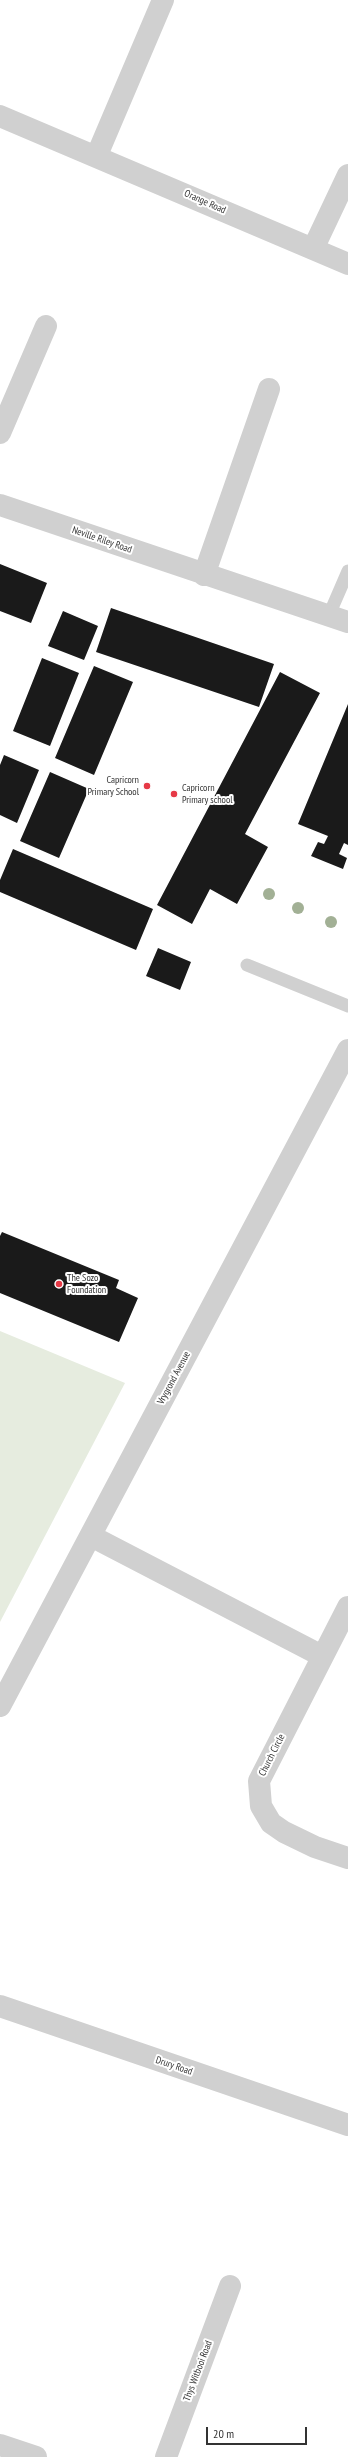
<!DOCTYPE html>
<style>
body{margin:0}
#map{position:relative;width:348px;height:2457px;overflow:hidden;background:#fff;font-family:"PT Sans Narrow",sans-serif}
canvas{display:block}
.scale{position:absolute;left:206px;top:2427px;width:101px;height:18px;box-sizing:border-box;border:2px solid #333;border-top:0;padding-left:5px;font-size:12px;line-height:14px;white-space:nowrap;color:#333;-webkit-text-stroke:3px #fff;paint-order:stroke}
</style>
<div id="map">
<canvas width="348" height="2457"></canvas>
<div class="scale">20 m</div>
</div>
<script>
const c = document.querySelector('canvas').getContext('2d');
c.lineJoin = 'round';
function fillPath(path, color) {
  c.fillStyle = color;
  c.fill(path, 'evenodd');
}
function toPath(rows) {
  const path = new Path2D();
  for (const r of rows) {
    path.moveTo(r[0], r[1]);
    for (let i = 2; i < r.length; i += 2) path.lineTo(r[i], r[i + 1]);
  }
  return path;
}
function stroke(path, color, width, dash) {
  c.strokeStyle = color;
  c.lineWidth = width;
  c.lineCap = dash ? 'butt' : 'round';
  c.setLineDash(dash || []);
  c.stroke(path);
}
function label(font, color, halo, rows, align = 'center') {
  c.font = font + ' "PT Sans Narrow",sans-serif';
  c.lineWidth = 4;
  c.setLineDash([]);
  c.textBaseline = 'middle';
  c.strokeStyle = halo;
  c.fillStyle = color;
  for (const [text, x, y, turn = 0] of rows) {
    c.save();
    c.translate(x, y);
    c.rotate((+turn || 0) * Math.PI / 180);
    c.textAlign = isNaN(turn) ? turn : align;
    if (halo) c.strokeText(text, 0, 0);
    c.fillText(text, 0, 0);
    c.restore();
  }
}
fillPath(toPath([
 [0,1331,125,1383,0,1622]
]), '#e6ecdf');
fillPath(toPath([
 [0,564,47,583,31,623,0,611],
 [111,608,274,664,259,707,96,652],
 [63,611,98,626,84,660,48,646],
 [42,658,79,673,50,746,13,731],
 [94,666,133,682,94,775,55,758],
 [280,672,320,693,245,834,268,847,237,904,210,889,192,924,157,905],
 [348,704,348,845,344,843,339,854,347,858,343,869,311,856,318,842,324,844,328,836,298,824],
 [4,755,39,770,17,823,0,815,0,765],
 [50,772,89,789,59,858,20,841],
 [13,849,153,909,136,950,0,892,0,880],
 [158,948,191,962,180,990,146,976],
 [2,1232,119,1280,116,1288,138,1298,119,1342,0,1293,0,1236]
]), '#1a1a1a');
stroke(toPath([
 [329,615,348,571],
 [247,965,348,1006]
]), '#d0d0d0', 13);
stroke(toPath([
 [0,116,348,264],
 [97,155,163,0],
 [313,249,348,175],
 [0,433,46,326],
 [0,505,348,622],
 [204,575,269,389],
 [91,1536,322,1656],
 [348,1607,259,1781,261,1806,271,1823,284,1832,315,1847,348,1858],
 [0,1706,348,1050],
 [0,2006,348,2125],
 [0,2445,36,2457],
 [166,2457,230,2286]
]), '#d0d0d0', 22);
c.fillStyle = '#a2b095';
for (const [x, y] of [
 [269,894],
 [298,908],
 [331,922]
]) {
  c.beginPath();
  c.arc(x, y, 6, 0, 2 * Math.PI);
  c.fill();
}
for (const [x, y, r, color] of [
 [147,786,4,"#e63946"],
 [174,794,4,"#e63946"],
 [59,1284,4,"#e63946"]
]) {
  const dot = new Path2D();
  dot.arc(x, y, r, 0, 2 * Math.PI);
  c.fillStyle = color;
  c.fill(dot);
  stroke(dot, '#fff', 1.5);
}
label('10px', '#333', '#fff', [
 ["Orange Road",205,202,24],
 ["Neville Riley Road",102,540,19],
 ["Vrygrond Avenue",174,1378,-62],
 ["Church Circle",272,1755,-63],
 ["Drury Road",174,2066,19],
 ["Thys Witbooi Road",198,2371,-69]
]);
label('10px', '#333', '#fff', [
 ["Capricorn",139,780,"right"],
 ["Primary School",139,792,"right"],
 ["Capricorn",182,788],
 ["Primary school",182,800],
 ["The Sozo",67,1278],
 ["Foundation",67,1290]
], 'left');
</script>
